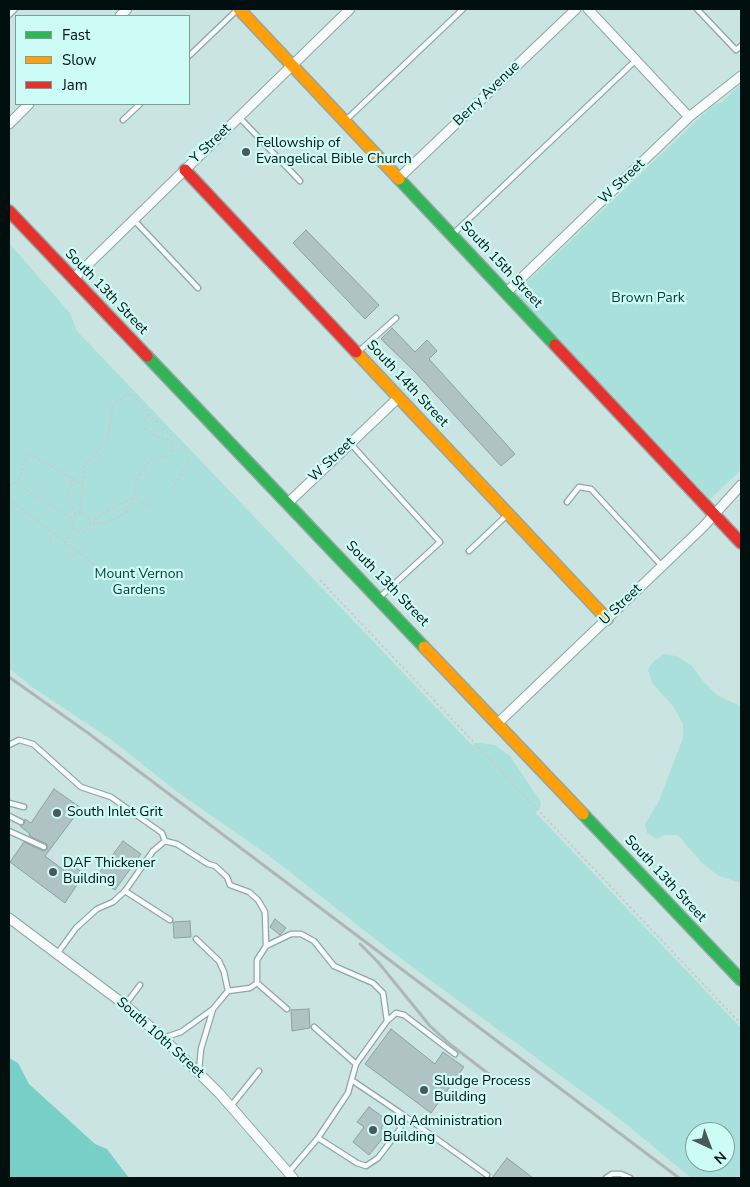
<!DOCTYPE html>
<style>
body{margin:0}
#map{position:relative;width:750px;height:1187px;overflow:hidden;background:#cae4e2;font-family:"Nunito Sans",sans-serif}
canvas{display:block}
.frame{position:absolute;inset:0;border:10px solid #01100f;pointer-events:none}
.legend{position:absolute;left:15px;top:15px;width:175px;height:90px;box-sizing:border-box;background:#cdfcf7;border:1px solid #7b9e9a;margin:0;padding:6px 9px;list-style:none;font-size:15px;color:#01100f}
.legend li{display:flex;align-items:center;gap:10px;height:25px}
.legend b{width:25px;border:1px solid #7b9e9a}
.north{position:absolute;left:685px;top:1122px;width:50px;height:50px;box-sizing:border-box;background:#cdfcf7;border:1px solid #7b9e9a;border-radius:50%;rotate:137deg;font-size:14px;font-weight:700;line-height:20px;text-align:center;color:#01100f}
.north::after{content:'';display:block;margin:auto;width:18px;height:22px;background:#475a59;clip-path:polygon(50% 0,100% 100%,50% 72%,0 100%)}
</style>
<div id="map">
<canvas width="750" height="1187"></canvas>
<div class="frame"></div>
<ul class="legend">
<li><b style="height:6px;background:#30b455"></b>Fast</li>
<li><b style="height:6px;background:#ff9f0a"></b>Slow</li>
<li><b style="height:6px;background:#e5322d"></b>Jam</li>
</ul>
<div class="north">N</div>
</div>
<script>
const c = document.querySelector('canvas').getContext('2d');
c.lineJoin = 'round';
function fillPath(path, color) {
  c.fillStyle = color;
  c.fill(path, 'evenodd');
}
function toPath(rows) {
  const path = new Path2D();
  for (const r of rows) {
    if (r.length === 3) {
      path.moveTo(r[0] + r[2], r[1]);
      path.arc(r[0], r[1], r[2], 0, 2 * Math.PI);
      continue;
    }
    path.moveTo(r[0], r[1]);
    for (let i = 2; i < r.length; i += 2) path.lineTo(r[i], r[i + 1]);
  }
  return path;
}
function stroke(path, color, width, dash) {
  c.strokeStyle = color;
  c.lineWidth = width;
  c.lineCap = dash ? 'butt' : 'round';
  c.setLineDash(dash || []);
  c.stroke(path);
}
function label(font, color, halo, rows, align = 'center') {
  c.font = font + ' "Nunito Sans",sans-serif';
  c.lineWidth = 4.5;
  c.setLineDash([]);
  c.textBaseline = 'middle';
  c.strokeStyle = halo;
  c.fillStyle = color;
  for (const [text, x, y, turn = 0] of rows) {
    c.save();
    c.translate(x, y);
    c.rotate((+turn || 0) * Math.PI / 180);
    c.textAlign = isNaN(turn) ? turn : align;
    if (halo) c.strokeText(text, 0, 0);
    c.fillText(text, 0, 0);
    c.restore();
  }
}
fillPath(toPath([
 [741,84,741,470,710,499,518,296,527,287,525,284,713,105,722,102],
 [9,243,70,313,77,331,472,745,479,743,495,745,510,756,541,802,540,808,536,813,741,1028,741,1178,691,1178,621,1120,392,952,268,855,176,791,113,741,32,687,9,668],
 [695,1132,725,1132,725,1162,695,1162],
 [664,654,676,656,691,665,704,682,718,696,741,706,741,883,719,876,702,863,678,835,664,835,657,839,647,833,645,824,659,801,683,738,683,724,673,706,652,683,648,670,653,662]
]), '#aae0db');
fillPath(toPath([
 [9,1058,18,1063,29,1084,95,1144,107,1149,129,1178,9,1178]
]), '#77cfc8');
const building = toPath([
 [306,230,379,305,365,319,293,243,306,230],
 [392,328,415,352,427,340,437,351,429,359,515,454,501,466,415,372,381,339,392,328],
 [54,789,81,808,45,856,65,871,71,864,84,874,65,903,10,862,24,842,43,851,47,849,47,844,29,836,30,834,20,826,24,824,25,819,31,823,54,789],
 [123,841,141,854,115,890,96,877,123,841],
 [275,919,286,928,280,935,270,927,275,919],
 [190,921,191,937,174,938,173,922,190,921],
 [309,1009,310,1028,292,1031,291,1010,309,1009],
 [391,1029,435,1064,443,1052,464,1067,431,1113,365,1064,391,1029],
 [369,1107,387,1120,381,1128,387,1133,369,1155,353,1142,364,1127,357,1122,369,1107],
 [507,1158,533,1178,492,1178,507,1158]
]);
fillPath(building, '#afc4c2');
stroke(building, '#8ca19f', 1);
const lane = toPath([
 [697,9,736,50,741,46],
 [9,15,15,9],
 [189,56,237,10],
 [239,117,300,181],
 [123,120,140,104],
 [346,120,463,9],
 [134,220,198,288],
 [452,235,636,60],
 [358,352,396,318],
 [350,443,440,542,379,598],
 [567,502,579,487,591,489,662,566],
 [469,551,507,515],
 [9,745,19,740,33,744,81,787,111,797,162,833,165,841],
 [9,803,24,807],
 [9,816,21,822],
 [9,831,44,847],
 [125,891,170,920],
 [196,939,219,961,224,972,228,991],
 [57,954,76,928,97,909,113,902,125,891,153,851,165,841,177,844,208,864,215,866,227,877,230,885,249,892,258,900,265,912,266,946],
 [257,983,287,1009],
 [125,1005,140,985],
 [314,1027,356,1064],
 [163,1038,181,1032,213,1009],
 [199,1071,201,1049,213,1009,228,991,250,988,257,983,257,960,266,946,291,934,301,934,314,941,334,966,373,983,383,993,387,1021],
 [231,1106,259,1071],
 [399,1112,487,1175],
 [318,1138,357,1163,366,1166,378,1158,400,1129,401,1121,399,1112,353,1081],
 [289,1172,318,1138,348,1093,356,1064,387,1021,396,1013,404,1015,455,1054],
 [606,1178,612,1174,621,1174,630,1178]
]);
const street = toPath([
 [588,9,689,117],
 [120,16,127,9],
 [9,124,29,104],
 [399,178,576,9],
 [73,279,350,9],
 [507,292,689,117,741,76],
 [288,503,399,397],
 [498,723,703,527,741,485],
 [9,918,125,1005,163,1038,219,1093,293,1178]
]);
const fast = toPath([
 [399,179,555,345],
 [147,356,424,647],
 [583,814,741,980]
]);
const slow = toPath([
 [239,9,399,179],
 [356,352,607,619],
 [424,647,583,814]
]);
const jam = toPath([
 [185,170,356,352],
 [9,211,147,356],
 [555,345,741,543]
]);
stroke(lane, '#91a6a4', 7);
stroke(street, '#91a6a4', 11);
stroke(fast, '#91a6a4', 14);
stroke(slow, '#91a6a4', 14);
stroke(jam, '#91a6a4', 14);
stroke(toPath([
 [149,415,144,421,144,428,156,436,180,444,187,451,189,463,171,490],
 [73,479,68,495,76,514],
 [15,483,21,476,23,462,29,453,83,485],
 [9,485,15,483,72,519],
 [133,497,149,507],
 [9,499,91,562,132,584,147,599],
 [126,511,131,515],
 [80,513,84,467,107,441,113,406,126,395,131,394,171,436,173,451,172,455,151,460,142,469,136,483,133,501,120,517,105,523,90,523],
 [81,523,9],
 [90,521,133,497],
 [50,543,49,540,53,533],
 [65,543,74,531],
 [68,556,71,557,77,552],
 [320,580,741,1024]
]), '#c6cdcd', 2, [2.5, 2.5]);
stroke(lane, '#f7fbfb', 4.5);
stroke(street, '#f7fbfb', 9);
stroke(fast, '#30b455', 11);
stroke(slow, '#ff9f0a', 11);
stroke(jam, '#e5322d', 11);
stroke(toPath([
 [9,677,88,733,679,1178],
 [360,944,378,962,430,1026,451,1045,503,1085]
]), '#b0b6b6', 3);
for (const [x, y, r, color] of [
 [246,152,5,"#475a59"],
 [57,813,5,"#475a59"],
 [53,872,5,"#475a59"],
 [424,1090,5,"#475a59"],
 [373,1130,5,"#475a59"]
]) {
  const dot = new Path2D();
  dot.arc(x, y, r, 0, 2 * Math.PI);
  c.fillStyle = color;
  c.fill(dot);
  stroke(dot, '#cdfcf7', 2);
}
label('14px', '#01100f', '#cdfcf7', [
 ["Berry Avenue",487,94,-44],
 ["Y Street",211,144,-44],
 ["W Street",622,182,-44],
 ["South 15th Street",501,265,47],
 ["South 13th Street",106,292,46],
 ["South 14th Street",407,384,47],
 ["W Street",332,460,-44],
 ["South 13th Street",387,584,46],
 ["U Street",621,605,-44],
 ["South 13th Street",665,879,47],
 ["South 10th Street",160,1038,42]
]);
label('14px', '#01100f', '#cdfcf7', [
 ["Fellowship of",256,144],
 ["Evangelical Bible Church",256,160],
 ["South Inlet Grit",67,813],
 ["DAF Thickener",63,864],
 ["Building",63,880],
 ["Sludge Process",434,1082],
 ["Building",434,1098],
 ["Old Administration",383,1122],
 ["Building",383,1138]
], 'left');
label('14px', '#09403c', '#cdfcf7', [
 ["Brown Park",648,299],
 ["Mount Vernon",139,575],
 ["Gardens",139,591]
]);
</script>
